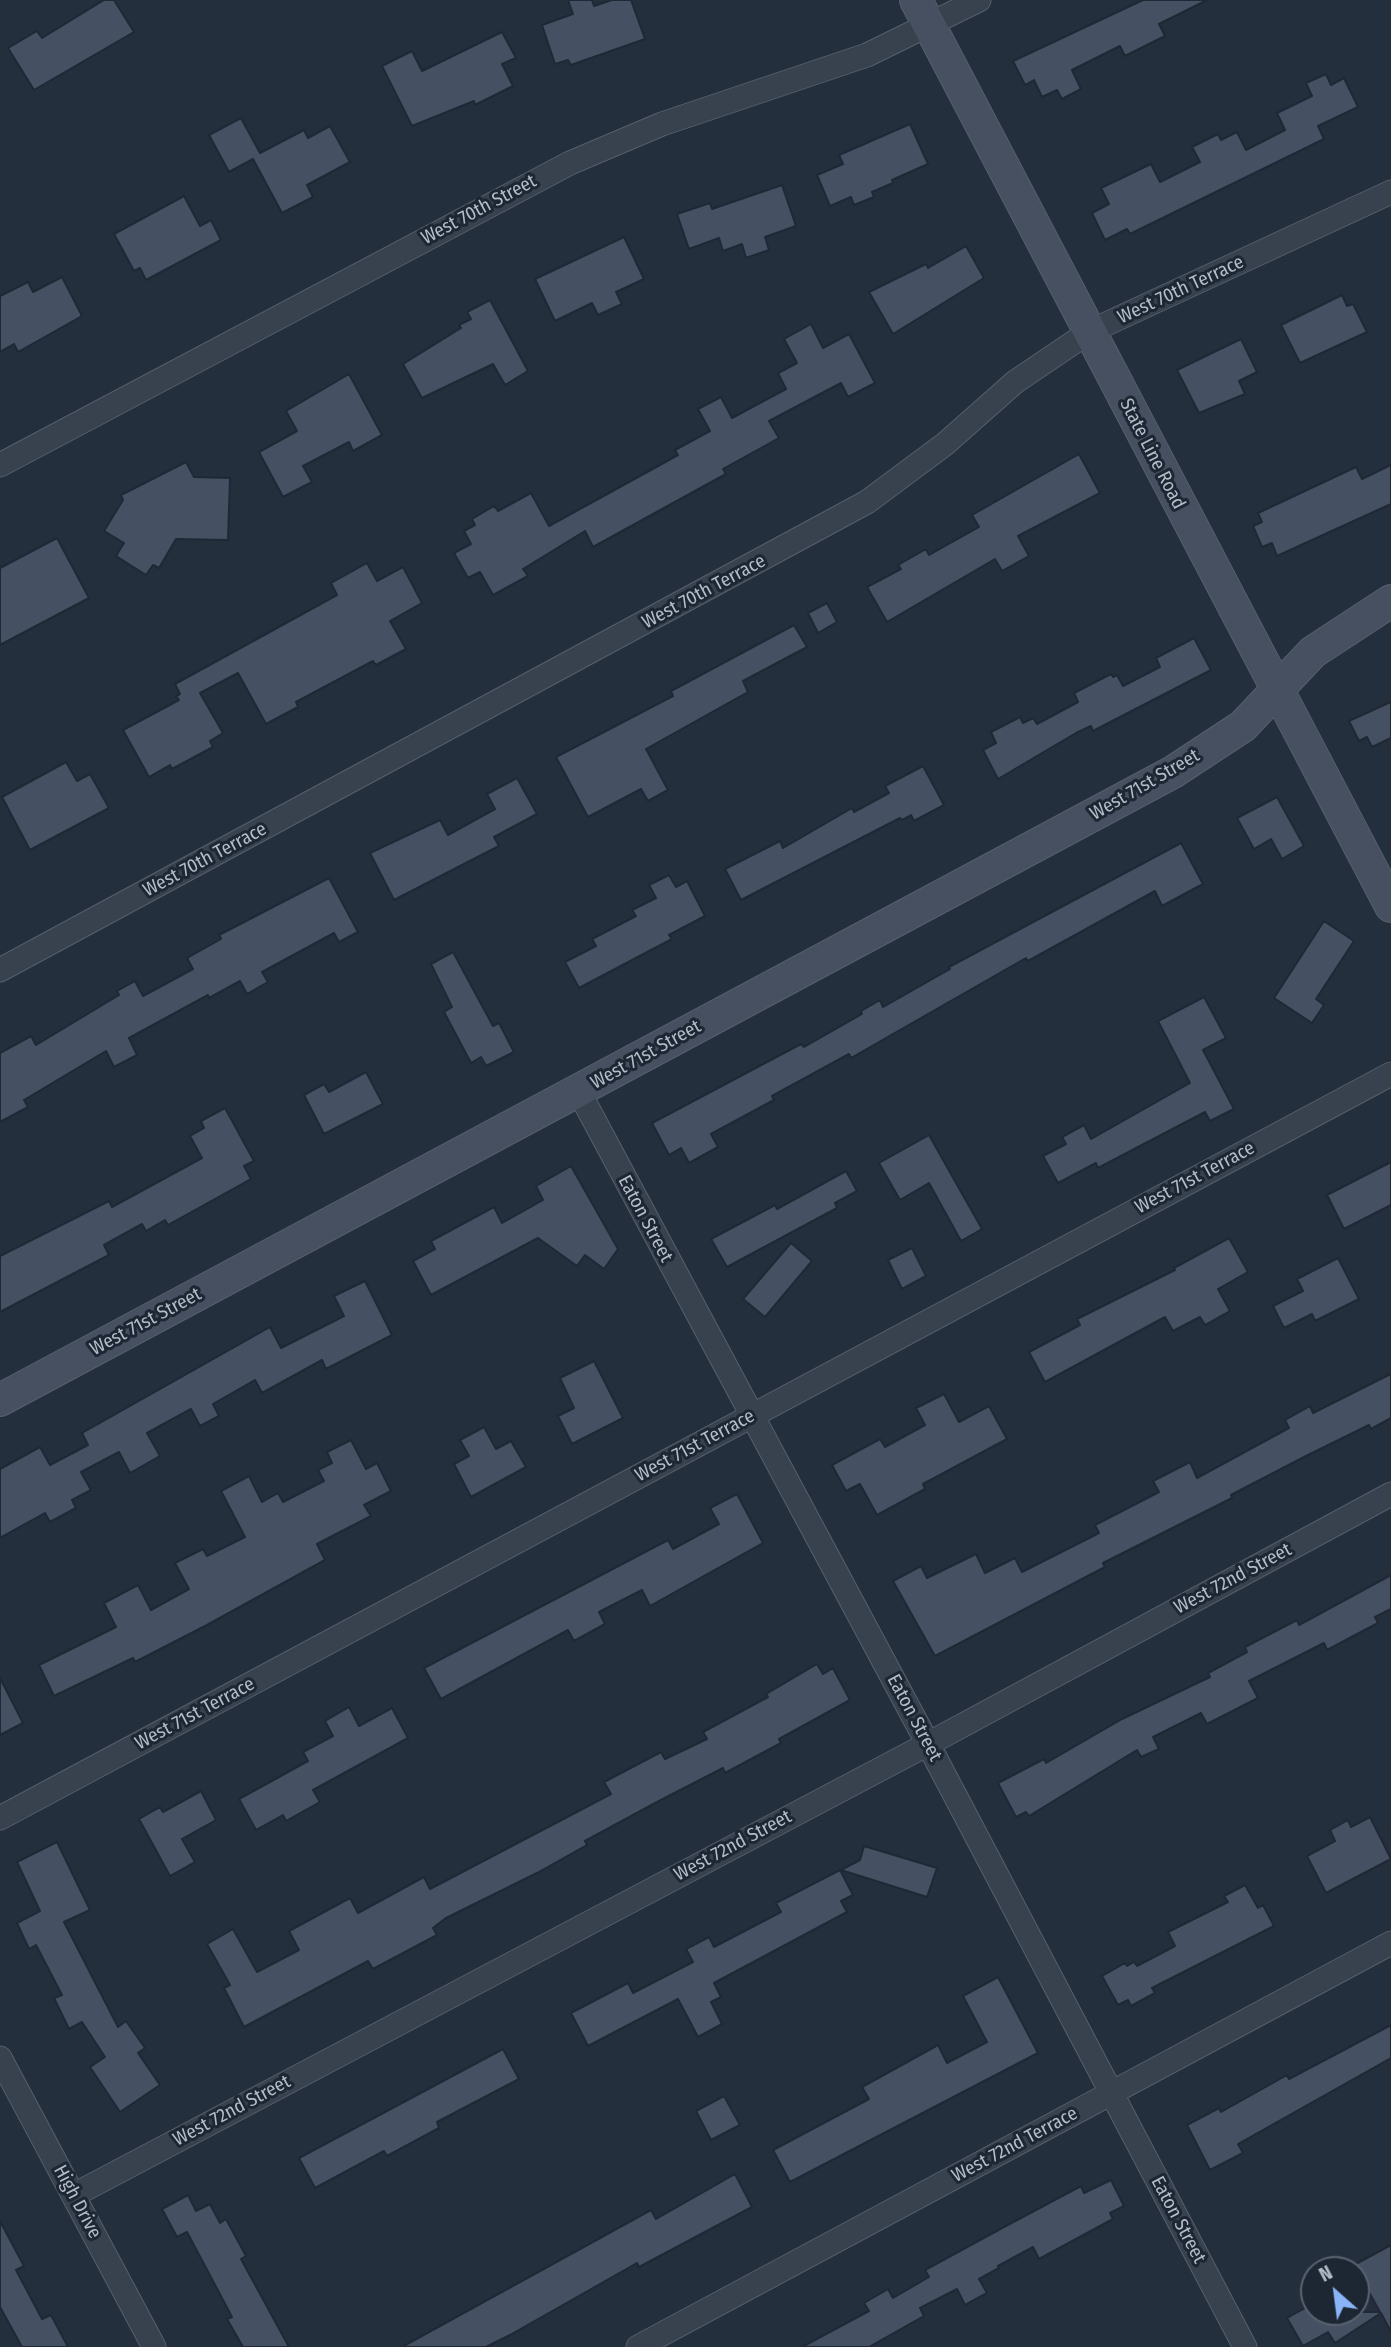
<!DOCTYPE html>
<style>
body{margin:0}
#map{position:relative;width:1391px;height:2347px;overflow:hidden;background:#242f3e;font-family:"Fira Sans Condensed",sans-serif}
canvas{display:block}
.north{position:absolute;left:1300px;top:2256px;width:70px;height:70px;box-sizing:border-box;background:#1d2633;border:2px solid #59626f;border-radius:50%;rotate:332deg;font-size:19px;font-weight:700;line-height:28px;text-align:center;color:#b4bcc9}
.north::after{content:'';display:block;margin:auto;width:24px;height:32px;background:#8ab4f8;clip-path:polygon(50% 0,100% 100%,50% 72%,0 100%)}
</style>
<div id="map">
<canvas width="1391" height="2347"></canvas>
<div class="north">N</div>
</div>
<script>
const c = document.querySelector('canvas').getContext('2d');
c.lineJoin = 'round';
function fillPath(path, color) {
  c.fillStyle = color;
  c.fill(path, 'evenodd');
}
function toPath(rows) {
  const path = new Path2D();
  for (const r of rows) {
    path.moveTo(r[0], r[1]);
    for (let i = 2; i < r.length; i += 2) path.lineTo(r[i], r[i + 1]);
  }
  return path;
}
function stroke(path, color, width, dash) {
  c.strokeStyle = color;
  c.lineWidth = width;
  c.lineCap = dash ? 'butt' : 'round';
  c.setLineDash(dash || []);
  c.stroke(path);
}
function label(font, color, halo, rows, align = 'center') {
  c.font = font + ' "Fira Sans Condensed",sans-serif';
  c.lineWidth = 6;
  c.setLineDash([]);
  c.textBaseline = 'middle';
  c.strokeStyle = halo;
  c.fillStyle = color;
  for (const [text, x, y, turn = 0] of rows) {
    c.save();
    c.translate(x, y);
    c.rotate((+turn || 0) * Math.PI / 180);
    c.textAlign = isNaN(turn) ? turn : align;
    if (halo) c.strokeText(text, 0, 0);
    c.fillText(text, 0, 0);
    c.restore();
  }
}
const building = toPath([
 [104,0,114,0,134,32,34,90,8,48,37,31,42,38,104,0],
 [568,0,592,0,594,6,612,0,631,0,645,39,571,65,568,60,555,64,542,25,573,14,568,0],
 [1143,0,1207,0,1159,24,1165,36,1125,56,1120,46,1072,70,1081,89,1062,99,1057,90,1042,97,1034,80,1025,85,1013,61,1143,0],
 [502,32,516,58,502,64,513,86,475,105,474,101,412,126,382,66,412,51,422,71,502,32],
 [1326,74,1331,85,1344,78,1358,107,1318,126,1324,139,1130,234,1127,229,1105,240,1092,213,1109,204,1101,188,1151,164,1160,182,1200,162,1192,147,1218,134,1221,140,1237,132,1246,150,1285,130,1277,113,1312,96,1306,83,1326,74],
 [241,118,260,153,304,130,308,138,330,126,350,162,307,185,313,197,282,213,253,159,229,172,209,135,241,118],
 [910,124,928,164,892,180,893,183,872,192,874,197,854,205,851,197,830,206,817,175,843,164,839,155,910,124],
 [782,185,796,226,765,237,769,250,746,258,742,244,723,251,719,238,689,249,677,214,710,203,712,209,782,185],
 [184,196,200,226,211,220,221,240,146,280,140,268,134,271,114,234,184,196],
 [624,237,644,279,616,292,622,304,598,315,592,303,555,321,535,279,624,237],
 [966,246,984,278,893,334,869,292,926,264,928,268,966,246],
 [62,277,82,316,18,352,14,344,0,352,0,296,28,282,33,292,62,277],
 [1342,295,1347,306,1353,304,1367,332,1300,363,1281,325,1342,295],
 [490,300,528,371,505,385,493,364,422,398,403,364,461,328,459,325,471,319,467,312,490,300],
 [811,324,823,348,849,334,875,383,848,397,841,383,769,421,779,438,723,469,726,474,593,547,585,531,523,569,528,576,493,595,480,572,468,578,454,553,471,544,464,531,475,525,472,519,494,506,498,511,531,493,549,526,678,455,675,450,710,431,698,409,721,397,732,418,786,389,778,373,797,363,784,339,811,324],
 [1241,339,1257,372,1239,381,1245,394,1199,413,1177,370,1241,339],
 [349,374,382,435,353,451,349,442,303,466,312,482,283,497,259,452,297,431,286,411,349,374],
 [1079,454,1100,493,1018,536,1029,556,1002,571,995,559,887,622,867,587,901,569,898,565,926,549,929,555,979,527,972,515,1079,454],
 [186,462,194,477,230,478,228,540,176,539,159,568,153,565,146,575,116,556,124,543,104,531,123,500,121,495,186,462],
 [1391,465,1391,504,1277,556,1272,543,1262,547,1253,526,1262,522,1258,513,1356,467,1362,479,1391,465],
 [57,538,89,598,0,645,0,568,57,538],
 [367,563,377,581,403,567,422,603,390,621,406,649,376,665,373,661,296,702,298,707,266,724,238,673,200,693,223,733,210,741,213,747,172,769,170,765,149,777,123,730,179,700,176,696,180,694,175,684,337,595,331,583,367,563],
 [827,603,837,622,818,633,808,613,827,603],
 [794,625,807,647,743,681,748,692,646,749,668,790,648,801,641,789,588,817,556,757,673,696,671,691,794,625],
 [1194,638,1211,670,1093,731,1091,726,1076,733,998,779,983,750,996,743,991,732,1020,717,1023,723,1033,718,1037,724,1078,702,1074,693,1111,674,1113,677,1117,675,1123,686,1160,667,1156,658,1194,638],
 [1391,702,1391,738,1372,747,1367,737,1359,741,1349,721,1391,702],
 [66,762,77,781,90,774,109,808,30,850,2,797,66,762],
 [923,766,944,805,914,821,911,815,902,820,900,818,741,900,725,869,780,841,783,848,852,808,854,812,889,793,885,786,923,766],
 [517,778,537,814,494,837,499,846,394,900,370,853,440,820,448,835,495,809,487,794,517,778],
 [1277,797,1304,846,1282,859,1271,839,1254,849,1237,818,1277,797],
 [1181,843,1203,884,1162,906,1155,891,1028,961,1026,958,851,1058,849,1054,772,1096,774,1100,711,1134,718,1147,689,1163,681,1148,669,1155,652,1123,801,1044,804,1047,862,1014,861,1011,880,1000,883,1007,950,969,949,967,1181,843],
 [669,875,676,887,687,881,705,916,669,935,672,939,579,988,565,962,596,946,592,939,636,916,632,910,656,898,649,885,669,875],
 [329,878,358,932,339,942,334,933,262,972,268,982,247,994,240,981,209,998,208,995,129,1038,137,1055,114,1067,106,1051,24,1100,28,1107,0,1122,0,1053,31,1036,36,1045,119,995,117,991,135,981,143,996,193,969,187,958,221,939,219,935,329,878],
 [1324,921,1354,941,1316,999,1324,1005,1312,1023,1274,998,1324,921],
 [453,952,493,1026,499,1023,514,1052,486,1066,481,1057,471,1063,444,1012,452,1007,431,964,453,952],
 [1204,997,1226,1038,1203,1050,1234,1109,1210,1121,1205,1112,1098,1168,1096,1163,1058,1183,1043,1156,1066,1144,1062,1137,1084,1125,1091,1139,1190,1083,1158,1021,1204,997],
 [366,1072,383,1104,324,1134,304,1095,324,1084,329,1092,366,1072],
 [225,1108,254,1161,244,1166,251,1179,168,1225,165,1220,146,1231,142,1224,104,1245,109,1255,0,1312,0,1256,109,1201,112,1207,202,1158,190,1136,204,1128,201,1121,225,1108],
 [929,1135,982,1229,961,1241,929,1183,900,1200,879,1163,929,1135],
 [1391,1162,1391,1205,1344,1229,1327,1195,1391,1162],
 [571,1166,618,1249,604,1269,585,1255,577,1266,538,1238,431,1295,413,1261,435,1249,431,1241,494,1207,502,1223,543,1200,536,1186,571,1166],
 [846,1171,857,1191,835,1203,837,1208,727,1267,711,1239,775,1205,777,1209,846,1171],
 [1229,1238,1248,1272,1218,1289,1230,1311,1205,1325,1200,1317,1173,1331,1165,1317,1045,1382,1029,1352,1080,1325,1077,1319,1175,1270,1174,1268,1229,1238],
 [791,1243,812,1261,765,1317,743,1299,791,1243],
 [912,1248,926,1276,902,1289,888,1260,912,1248],
 [1338,1258,1359,1299,1315,1321,1312,1314,1284,1328,1273,1306,1303,1291,1297,1279,1338,1258],
 [365,1281,392,1335,326,1369,322,1360,262,1393,255,1380,213,1404,219,1416,200,1426,191,1409,147,1433,160,1456,130,1473,119,1452,81,1472,91,1490,72,1500,76,1508,50,1522,45,1513,0,1538,0,1469,40,1447,50,1465,88,1445,82,1433,270,1327,281,1348,344,1316,334,1296,365,1281],
 [594,1361,623,1418,572,1444,558,1416,574,1408,560,1378,594,1361],
 [1391,1374,1391,1418,1371,1429,1369,1425,1304,1457,1231,1495,1232,1498,1103,1563,1105,1567,935,1656,893,1581,921,1566,927,1578,976,1554,985,1573,1015,1558,1022,1572,1099,1533,1095,1525,1159,1492,1153,1481,1190,1462,1197,1478,1289,1428,1285,1420,1310,1406,1313,1413,1391,1374],
 [944,1394,959,1422,989,1406,1007,1439,923,1484,925,1489,877,1515,860,1484,846,1491,832,1465,880,1439,885,1447,925,1425,916,1408,944,1394],
 [484,1427,496,1449,511,1441,526,1467,471,1497,454,1464,469,1456,460,1440,484,1427],
 [351,1440,366,1469,377,1463,391,1491,364,1505,371,1516,317,1544,325,1560,207,1625,135,1662,133,1658,54,1696,39,1665,116,1627,104,1603,138,1585,151,1610,189,1589,175,1563,203,1549,207,1556,245,1537,221,1491,249,1476,262,1502,278,1493,283,1502,324,1481,318,1470,332,1463,327,1452,351,1440],
 [737,1494,763,1543,650,1606,642,1590,599,1612,605,1624,574,1641,568,1630,441,1699,424,1668,668,1540,673,1549,719,1524,710,1508,737,1494],
 [1391,1575,1391,1609,1375,1617,1378,1623,1327,1650,1324,1643,1249,1681,1258,1698,1207,1724,1201,1713,1153,1737,1159,1749,1141,1757,1137,1750,1029,1816,1026,1812,1016,1817,998,1783,1044,1759,1046,1763,1122,1719,1210,1677,1208,1673,1247,1652,1245,1647,1297,1620,1299,1625,1391,1575],
 [817,1664,823,1674,833,1668,850,1700,779,1739,781,1743,725,1773,723,1768,657,1802,585,1841,587,1845,537,1873,446,1918,433,1928,437,1935,373,1969,368,1961,244,2027,224,1988,230,1985,207,1944,233,1929,257,1972,299,1950,289,1931,350,1898,358,1913,424,1877,430,1889,611,1794,604,1782,661,1752,665,1759,707,1739,703,1732,768,1697,766,1694,817,1664],
 [0,1678,23,1723,0,1735,0,1678],
 [349,1707,359,1726,392,1708,408,1738,313,1790,320,1802,286,1821,283,1815,256,1830,239,1799,308,1761,303,1752,333,1736,325,1721,349,1707],
 [201,1791,216,1820,182,1839,195,1862,170,1876,139,1819,160,1807,163,1812,201,1791],
 [1370,1817,1391,1859,1326,1893,1307,1856,1335,1841,1330,1830,1348,1820,1351,1827,1370,1817],
 [57,1842,90,1910,64,1922,118,2027,126,2021,145,2048,138,2053,160,2085,120,2112,90,2067,105,2057,82,2022,69,2029,54,1998,62,1995,36,1945,29,1949,17,1923,40,1911,17,1862,57,1842],
 [864,1846,937,1868,927,1897,841,1870,860,1860,864,1846],
 [840,1870,853,1895,841,1901,847,1912,714,1983,721,1997,711,2002,722,2024,698,2037,678,1999,588,2046,571,2013,628,1983,633,1993,693,1962,686,1949,709,1937,714,1947,781,1912,776,1903,840,1870],
 [1245,1885,1258,1908,1263,1905,1274,1926,1152,1988,1155,1993,1131,2006,1128,2000,1118,2005,1102,1976,1125,1963,1127,1966,1134,1962,1137,1966,1175,1946,1168,1932,1228,1902,1224,1896,1245,1885],
 [998,1977,1038,2053,790,2182,773,2150,869,2099,862,2087,938,2045,947,2063,987,2042,963,1996,998,1977],
 [1391,2025,1391,2058,1238,2144,1243,2153,1210,2170,1187,2125,1219,2108,1221,2112,1287,2075,1289,2079,1391,2025],
 [503,2049,519,2079,437,2122,439,2128,387,2156,384,2151,315,2188,299,2158,503,2049],
 [724,2096,740,2125,711,2140,696,2111,724,2096],
 [735,2174,752,2207,639,2267,637,2263,510,2335,486,2347,402,2347,651,2210,656,2219,735,2174],
 [1111,2180,1124,2206,1110,2213,1113,2219,1039,2259,1033,2247,998,2266,999,2268,979,2279,987,2293,965,2305,957,2289,920,2308,924,2316,869,2347,802,2347,869,2311,864,2303,888,2289,893,2298,929,2277,925,2270,1004,2227,1081,2186,1084,2193,1111,2180],
 [188,2195,196,2211,210,2204,220,2223,226,2219,246,2256,241,2259,289,2347,243,2347,227,2319,232,2317,187,2232,177,2237,162,2209,188,2195],
 [0,2221,24,2266,16,2270,42,2319,51,2315,68,2347,22,2347,0,2307,0,2221],
 [1391,2245,1391,2332,1381,2313,1335,2343,1328,2332,1303,2346,1287,2318,1314,2303,1314,2312,1380,2312,1354,2265,1391,2245]
]);
fillPath(building, '#455162');
stroke(building, '#1f2835', 2);
const street = toPath([
 [0,465,570,163,662,124,867,55,979,0],
 [0,970,867,502,945,444,1015,382,1089,332,1391,192],
 [579,1092,928,1744,1245,2347],
 [0,1818,1391,1074],
 [0,2058,154,2347],
 [74,2195,928,1744,1391,1494],
 [638,2347,1391,1943]
]);
const secondary = toPath([
 [916,0,1391,906],
 [0,1400,1173,772,1243,726,1313,652,1391,601]
]);
stroke(street, '#565f6c', 25);
stroke(secondary, '#565f6c', 34);
stroke(street, '#38414e', 23);
stroke(secondary, '#465061', 32);
label('19px', '#b4bcc9', '#1d2633', [
 ["West 70th Street",479,210,-28],
 ["West 70th Terrace",1181,290,-25],
 ["State Line Road",1152,454,63],
 ["West 70th Terrace",704,592,-28],
 ["West 71st Street",1145,785,-30],
 ["West 70th Terrace",205,860,-28],
 ["West 71st Street",646,1055,-29],
 ["West 71st Terrace",1195,1178,-28],
 ["Eaton Street",645,1219,62],
 ["West 71st Street",146,1322,-28],
 ["West 71st Terrace",695,1446,-28],
 ["West 72nd Street",1233,1579,-28],
 ["West 71st Terrace",195,1714,-28],
 ["Eaton Street",914,1718,62],
 ["West 72nd Street",733,1846,-28],
 ["West 72nd Street",232,2111,-28],
 ["West 72nd Terrace",1015,2145,-28],
 ["High Drive",77,2202,62],
 ["Eaton Street",1178,2220,62]
]);
</script>
